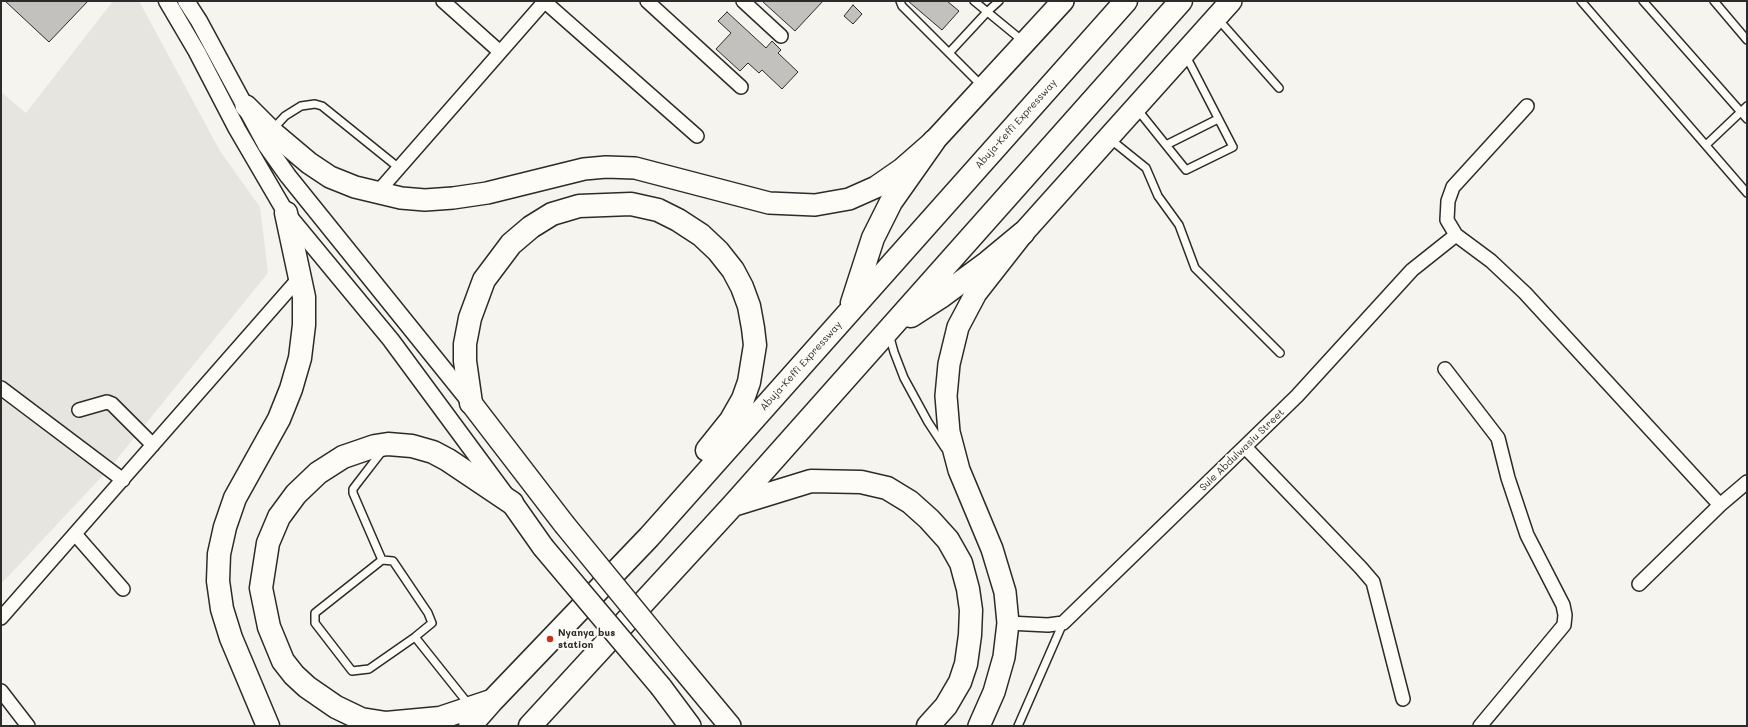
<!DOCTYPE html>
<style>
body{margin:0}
#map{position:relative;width:1748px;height:727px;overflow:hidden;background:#f5f4ef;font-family:Mali,sans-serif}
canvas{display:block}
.frame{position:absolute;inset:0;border:2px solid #2b2b2b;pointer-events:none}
</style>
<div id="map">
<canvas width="1748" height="727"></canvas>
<div class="frame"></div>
</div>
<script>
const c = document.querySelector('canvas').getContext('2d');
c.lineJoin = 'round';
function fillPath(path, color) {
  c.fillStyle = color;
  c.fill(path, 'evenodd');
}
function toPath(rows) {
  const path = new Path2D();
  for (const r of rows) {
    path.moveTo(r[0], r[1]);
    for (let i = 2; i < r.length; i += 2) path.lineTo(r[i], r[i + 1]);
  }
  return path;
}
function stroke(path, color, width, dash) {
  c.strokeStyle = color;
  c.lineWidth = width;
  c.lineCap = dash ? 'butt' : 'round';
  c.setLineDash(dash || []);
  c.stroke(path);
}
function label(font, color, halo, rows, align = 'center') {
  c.font = font + ' Mali,sans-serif';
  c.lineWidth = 4;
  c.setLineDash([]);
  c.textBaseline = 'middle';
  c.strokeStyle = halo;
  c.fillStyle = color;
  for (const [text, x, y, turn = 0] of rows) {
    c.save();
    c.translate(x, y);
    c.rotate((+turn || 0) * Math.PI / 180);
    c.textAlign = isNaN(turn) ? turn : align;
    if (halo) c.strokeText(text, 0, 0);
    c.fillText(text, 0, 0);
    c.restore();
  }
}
fillPath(toPath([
 [113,1,139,1,220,151,260,207,268,273,109,469,1,584,1,92,26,113]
]), '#e6e5e0');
const building = toPath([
 [5,1,88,1,49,42,5,1],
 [762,1,823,1,795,31,762,1],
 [908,1,947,1,959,11,942,30,908,1],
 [853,5,862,14,853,24,844,16,853,5],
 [727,12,766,48,772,41,781,50,778,53,798,72,782,89,762,70,759,73,748,63,740,71,716,49,731,33,718,21,727,12]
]);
fillPath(building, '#c2c1be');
stroke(building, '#2b2b2b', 1);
const service = toPath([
 [900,1,902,6,982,86],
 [974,1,1024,42],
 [1581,1,1747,193],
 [1643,1,1747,119],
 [1714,1,1747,40],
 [1218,19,1279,88],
 [949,53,987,12,999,1],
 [1137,109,1186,170,1233,147,1186,56],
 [272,130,285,116,301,106,315,104,322,106,399,168],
 [1110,139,1146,168,1158,196,1179,225,1195,268,1280,353],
 [1166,145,1218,119],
 [1706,145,1747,106],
 [889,334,894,352,904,378,928,422,945,448],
 [382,560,315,613,315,623,352,671,369,669,415,637,432,623,428,613,393,561,382,560,353,493,353,489,356,485,383,450],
 [415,637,470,706],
 [1018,726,1063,623]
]);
const minor = toPath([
 [443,1,500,52],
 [544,1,697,136],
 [647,1,741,87],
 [743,1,781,36],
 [1527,106,1453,187,1448,201,1447,220,1456,235,1491,261,1525,293,1720,505],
 [377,193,545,1],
 [1445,369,1498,438,1508,478,1527,535,1563,605,1565,615,1564,625,1480,726],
 [1,388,123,480],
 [79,410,107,402,112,404,153,445],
 [1245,447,1361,568,1373,582,1403,699],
 [75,534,123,589],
 [1639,584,1720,505,1747,482],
 [1,618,300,277],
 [1008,623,1048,625,1063,623,1297,396,1412,270,1456,235],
 [1,691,28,726]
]);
const tertiary = toPath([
 [167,1,197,52,237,129,286,213,391,340,504,493],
 [186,1,199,21,266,145,288,176,471,403]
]);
const primary = toPath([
 [246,106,271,131,309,163,330,177,355,187,401,198,425,200,453,198,487,193,584,169,606,167,635,168,769,203,815,205,849,199,876,187,902,169,934,141,1063,1],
 [471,403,564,524],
 [512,503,543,547],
 [681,667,730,726],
 [661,687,690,726],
 [979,726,994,692,1004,657,1008,623,1005,592,992,549,959,470,949,432,946,396,949,364,958,327,976,293,1023,233,1231,1]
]);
const trunk = toPath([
 [852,303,873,238,891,202,934,141],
 [911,316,942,296,988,262,1023,233],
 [471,403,465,361,465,344,470,318,484,280,511,244,531,227,552,214,579,206,631,204,658,210,678,220,701,235,718,251,733,270,742,287,749,306,753,328,755,345,749,382,743,399,731,420,707,450],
 [733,505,811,481,861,482,887,488,910,502,929,519,948,540,961,563,968,589,971,610,970,635,966,664,960,682,946,706,928,726],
 [491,701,440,718,386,723,361,719,336,707,307,687,294,675,283,661,269,627,261,588,268,543,279,517,296,494,318,473,343,457,375,446,388,444,412,446,433,452,448,460,512,503],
 [268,726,231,638,222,609,218,581,219,554,225,527,235,498,279,419,291,389,300,358,304,325,304,297,286,213],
 [470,726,492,701,649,537,1126,1],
 [530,726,733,505,1181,1]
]);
stroke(service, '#2b2b2b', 10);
stroke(minor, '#2b2b2b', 16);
stroke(tertiary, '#2b2b2b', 19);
stroke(primary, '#2b2b2b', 24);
stroke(trunk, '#2b2b2b', 25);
stroke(service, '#fdfcf7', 7);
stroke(minor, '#fdfcf7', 13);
stroke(tertiary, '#fdfcf7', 16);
stroke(primary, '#fdfcf7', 21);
stroke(trunk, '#fdfcf7', 22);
const primaryBridge = toPath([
 [564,524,681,667],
 [543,547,661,687]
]);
stroke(primaryBridge, '#2b2b2b', 24, []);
stroke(primaryBridge, '#fdfcf7', 21);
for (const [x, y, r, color] of [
 [550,639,4,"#c8321e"]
]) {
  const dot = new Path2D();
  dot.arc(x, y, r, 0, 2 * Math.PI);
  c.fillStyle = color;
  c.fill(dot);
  stroke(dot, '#fdfcf7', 1.5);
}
label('10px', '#2b2b2b', '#fdfcf7', [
 ["Abuja-Keffi Expressway",1016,124,-48],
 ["Abuja-Keffi Expressway",801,366,-48],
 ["Sule Abdulwasiu Street",1242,450,-44]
]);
label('bold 10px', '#2b2b2b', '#fdfcf7', [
 ["Nyanya bus",558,633],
 ["station",558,645]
], 'left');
</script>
